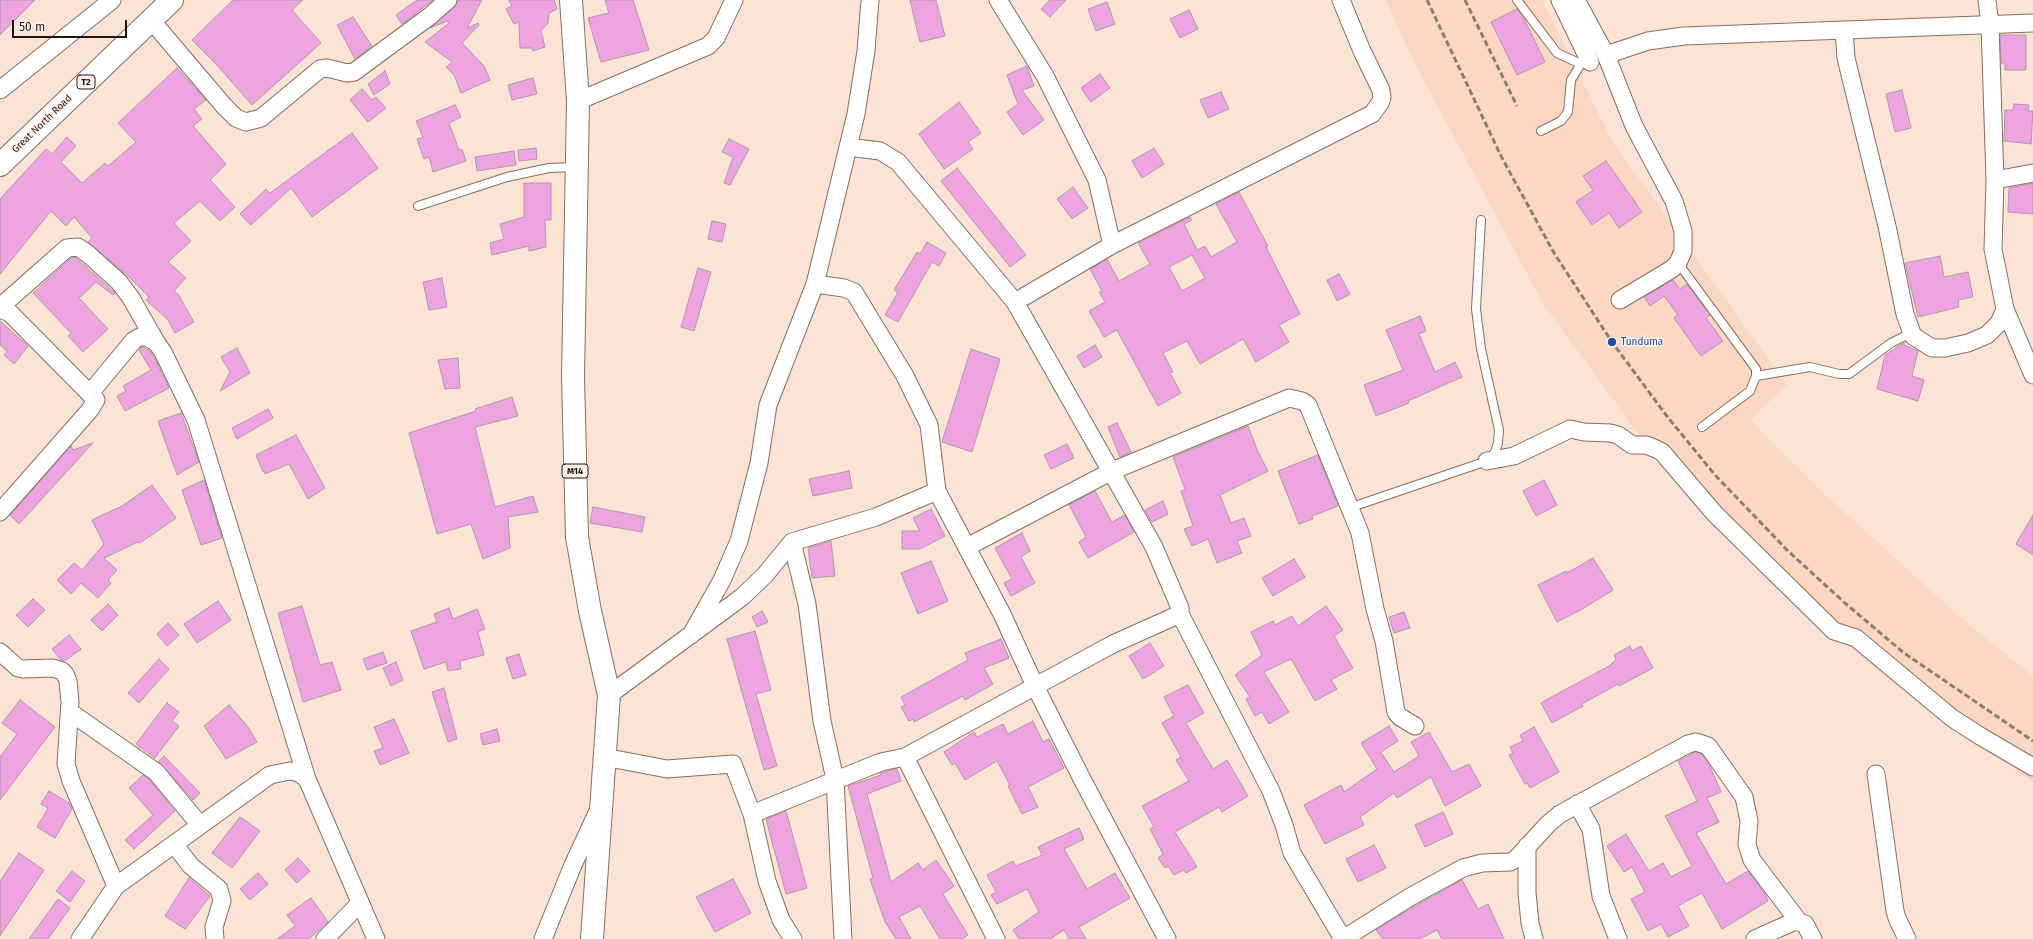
<!DOCTYPE html>
<style>
body{margin:0}
#map{position:relative;width:2033px;height:939px;overflow:hidden;background:#fbe3d6;font-family:"Fira Sans",sans-serif}
canvas{display:block}
.scale{position:absolute;left:12px;top:20px;width:115px;height:18px;box-sizing:border-box;border:2px solid #201610;border-top:0;padding-left:5px;font-size:12px;line-height:14px;white-space:nowrap;color:#201610;-webkit-text-stroke:3px #fff3ec;paint-order:stroke}
</style>
<div id="map">
<canvas width="2033" height="939"></canvas>
<div class="scale">50 m</div>
</div>
<script>
const c = document.querySelector('canvas').getContext('2d');
c.lineJoin = 'round';
function fillPath(path, color) {
  c.fillStyle = color;
  c.fill(path, 'evenodd');
}
function toPath(rows) {
  const path = new Path2D();
  for (const r of rows) {
    path.moveTo(r[0], r[1]);
    for (let i = 2; i < r.length; i += 2) path.lineTo(r[i], r[i + 1]);
  }
  return path;
}
function stroke(path, color, width, dash) {
  c.strokeStyle = color;
  c.lineWidth = width;
  c.lineCap = dash ? 'butt' : 'round';
  c.setLineDash(dash || []);
  c.stroke(path);
}
function label(font, color, halo, rows, align = 'center') {
  c.font = font + ' "Fira Sans",sans-serif';
  c.lineWidth = 3;
  c.setLineDash([]);
  c.textBaseline = 'middle';
  c.strokeStyle = halo;
  c.fillStyle = color;
  for (const [text, x, y, turn = 0] of rows) {
    c.save();
    c.translate(x, y);
    c.rotate((+turn || 0) * Math.PI / 180);
    c.textAlign = isNaN(turn) ? turn : align;
    if (halo) c.strokeText(text, 0, 0);
    c.fillText(text, 0, 0);
    c.restore();
  }
}
fillPath(toPath([
 [1386,0,1542,0,1612,141,1787,385,1751,419,1770,441,1832,501,1969,625,2033,676,2033,782,1925,708,1767,581,1656,458,1542,302,1412,58]
]), '#fcd7c3');
const building = toPath([
 [0,0,35,0,0,35,0,0],
 [233,0,303,0,292,10,321,43,252,105,216,64,192,40,233,0],
 [417,0,433,0,402,24,396,15,417,0],
 [458,0,482,0,467,28,478,23,479,25,462,43,484,66,490,80,461,93,454,75,446,67,452,62,425,42,449,23,448,21,430,28,455,7,458,0],
 [509,0,554,0,557,9,549,13,548,23,541,31,545,47,533,51,532,48,520,48,519,22,514,24,506,9,512,6,509,0],
 [605,0,633,0,649,50,601,62,588,18,609,13,605,0],
 [910,0,936,0,945,36,920,42,910,0],
 [1050,0,1066,0,1050,17,1041,9,1050,0],
 [1107,2,1115,24,1096,31,1088,9,1107,2],
 [1517,9,1523,17,1545,62,1517,75,1491,22,1517,9],
 [1189,10,1198,29,1180,38,1170,19,1189,10],
 [353,17,372,46,355,59,337,25,353,17],
 [2000,35,2026,35,2026,70,2005,70,2005,63,2001,63,2000,35],
 [1027,66,1034,86,1022,90,1044,120,1023,135,1007,112,1018,104,1007,75,1027,66],
 [177,68,206,100,194,109,202,119,193,126,226,164,210,180,235,207,220,221,200,201,174,223,191,241,168,262,186,278,174,291,178,294,194,322,175,333,168,320,146,300,149,297,128,276,88,242,92,238,74,217,66,226,51,211,0,274,0,199,46,149,52,154,67,137,76,146,61,162,82,183,105,163,108,166,136,142,118,123,177,68],
 [385,71,390,84,374,95,368,84,385,71],
 [1100,74,1110,88,1091,102,1081,88,1100,74],
 [533,78,537,94,512,100,508,85,533,78],
 [362,89,372,100,376,97,386,108,368,122,350,100,362,89],
 [1902,90,1911,128,1895,132,1886,94,1902,90],
 [1221,92,1229,109,1208,118,1200,100,1221,92],
 [959,102,981,133,968,142,973,149,944,169,919,134,959,102],
 [2014,104,2029,105,2028,111,2033,111,2031,144,2004,141,2005,110,2013,110,2014,104],
 [455,105,461,117,449,123,459,150,462,149,466,161,433,172,429,157,424,159,417,139,423,137,416,121,455,105],
 [352,133,378,168,312,217,291,188,251,225,240,214,266,189,270,193,352,133],
 [729,139,749,149,730,185,724,183,733,157,722,152,729,139],
 [536,148,537,159,519,161,518,150,536,148],
 [1154,148,1164,164,1142,178,1132,161,1154,148],
 [514,151,516,165,477,171,475,157,514,151],
 [1606,161,1642,212,1619,228,1609,213,1592,225,1576,202,1593,190,1583,176,1606,161],
 [957,168,1026,255,1010,267,941,181,957,168],
 [524,183,551,183,551,220,545,220,546,247,529,251,529,246,492,255,490,243,504,239,500,224,524,217,524,183],
 [2033,183,2033,214,2008,212,2009,188,2033,183],
 [1073,187,1088,208,1072,219,1057,199,1073,187],
 [1239,192,1268,246,1266,247,1300,314,1279,325,1289,342,1256,362,1243,339,1200,364,1187,341,1163,353,1173,372,1170,373,1181,393,1158,406,1117,330,1104,337,1089,311,1105,302,1099,292,1102,291,1090,269,1107,259,1119,281,1150,264,1138,243,1190,217,1192,220,1184,224,1197,250,1205,246,1211,257,1237,242,1216,204,1239,192],
 [1192,255,1205,278,1182,291,1169,267,1192,255],
 [712,221,726,224,722,242,708,239,712,221],
 [927,242,946,253,939,266,932,262,898,322,885,315,898,292,894,290,917,252,920,254,927,242],
 [1940,256,1944,277,1968,272,1973,297,1958,300,1959,307,1918,317,1905,263,1940,256],
 [75,257,115,293,113,295,96,282,79,298,108,329,83,352,68,336,71,333,33,293,71,258,75,257],
 [698,268,711,272,694,331,681,327,698,268],
 [1339,274,1350,294,1337,301,1327,280,1339,274],
 [442,278,447,307,429,310,423,282,442,278],
 [1673,280,1680,289,1687,284,1710,315,1706,318,1723,341,1701,356,1674,318,1678,315,1664,296,1650,306,1644,297,1673,280],
 [1420,316,1426,331,1419,334,1435,372,1455,362,1462,377,1408,401,1409,403,1376,416,1364,385,1403,370,1386,330,1420,316],
 [0,321,28,346,14,364,4,355,7,351,0,345,0,321],
 [1904,343,1904,345,1918,351,1912,376,1924,380,1918,401,1877,389,1885,355,1904,343],
 [1095,345,1102,357,1084,368,1077,356,1095,345],
 [142,347,149,350,154,357,169,388,125,411,117,396,126,391,123,386,151,370,139,350,142,347],
 [237,348,250,373,220,391,230,372,221,357,237,348],
 [971,349,1000,359,972,452,942,442,971,349],
 [458,358,460,388,445,389,438,360,458,358],
 [512,397,518,416,475,427,495,507,533,496,538,512,508,517,510,548,483,559,471,524,437,534,409,433,476,411,475,409,512,397],
 [268,409,273,418,237,439,232,428,268,409],
 [181,413,199,462,177,475,158,421,181,413],
 [1117,423,1131,452,1120,457,1108,427,1117,423],
 [1248,426,1258,452,1268,471,1220,495,1231,523,1244,518,1251,536,1237,541,1242,553,1217,563,1208,539,1192,546,1184,529,1193,526,1181,491,1185,489,1173,457,1248,426],
 [296,435,325,488,308,499,289,464,265,474,264,471,263,472,256,455,296,435],
 [93,443,19,524,10,515,71,446,73,450,93,443],
 [1067,444,1074,458,1051,469,1044,455,1067,444],
 [1318,455,1338,506,1312,516,1313,519,1299,524,1278,471,1318,455],
 [849,471,852,488,813,496,809,479,849,471],
 [204,480,222,538,201,545,182,490,204,480],
 [1544,480,1557,505,1536,516,1523,491,1544,480],
 [152,485,176,518,140,543,138,542,104,558,117,570,108,580,111,583,98,598,81,583,71,594,57,580,74,563,82,570,104,544,92,520,122,506,152,485],
 [1095,491,1112,522,1125,515,1134,532,1088,558,1079,542,1086,537,1069,505,1095,491],
 [1163,501,1168,514,1152,522,1145,510,1163,501],
 [593,507,645,517,642,532,590,523,593,507],
 [931,509,945,536,920,549,902,549,902,531,920,531,913,518,931,509],
 [2033,515,2033,555,2016,544,2033,515],
 [1022,533,1030,551,1021,557,1035,583,1011,596,1004,583,1012,579,995,548,1022,533],
 [831,541,835,576,812,578,808,548,831,541],
 [1593,558,1613,590,1579,611,1557,622,1538,585,1566,571,1567,573,1593,558],
 [1294,559,1305,577,1273,596,1262,578,1294,559],
 [931,561,948,601,918,614,901,573,931,561],
 [33,599,45,610,28,627,16,615,33,599],
 [218,601,231,620,197,643,184,624,218,601],
 [108,604,118,615,102,631,91,620,108,604],
 [302,606,320,665,332,662,341,690,303,702,278,613,302,606],
 [1326,606,1343,630,1334,636,1353,668,1331,680,1337,689,1315,701,1291,659,1264,672,1289,712,1269,724,1262,712,1255,716,1246,699,1250,697,1235,675,1262,655,1251,632,1273,621,1275,625,1292,616,1298,626,1326,606],
 [449,608,453,619,477,609,485,629,478,632,484,655,460,661,461,669,448,671,446,662,424,669,411,631,437,622,434,614,449,608],
 [762,611,768,622,757,627,752,617,762,611],
 [1404,612,1410,628,1394,633,1389,617,1404,612],
 [168,623,179,635,167,646,157,634,168,623],
 [755,631,771,690,756,694,777,766,764,770,727,639,755,631],
 [69,635,81,649,65,661,61,660,52,649,69,635],
 [1001,639,1009,658,984,668,993,684,965,700,963,696,914,722,913,719,909,721,901,707,905,705,901,697,968,660,965,653,1001,639],
 [1150,643,1164,666,1143,679,1129,656,1150,643],
 [1630,646,1632,651,1641,646,1653,668,1619,686,1618,684,1582,704,1583,706,1552,723,1541,703,1544,701,1609,666,1616,660,1614,655,1630,646],
 [383,652,387,663,367,670,363,659,383,652],
 [519,654,526,675,513,679,506,658,519,654],
 [159,659,169,669,139,703,128,693,159,659],
 [396,662,403,680,391,686,383,668,396,662],
 [1188,685,1204,713,1186,723,1213,769,1227,760,1248,796,1222,812,1219,807,1175,832,1197,867,1186,873,1184,870,1174,875,1168,866,1165,868,1158,858,1163,854,1150,829,1154,827,1142,806,1189,781,1176,760,1181,757,1162,723,1174,716,1164,697,1188,685],
 [444,688,457,739,448,742,432,692,444,688],
 [20,700,55,727,0,800,0,757,17,734,2,723,20,700],
 [167,703,179,712,172,721,179,726,155,758,136,744,167,703],
 [229,705,248,727,257,742,226,759,204,726,229,705],
 [394,719,409,753,380,765,374,751,383,748,374,727,394,719],
 [1033,721,1043,742,1049,739,1064,768,1028,787,1038,807,1022,814,1008,786,1010,785,997,761,965,780,955,763,952,765,944,752,974,732,977,737,1003,724,1008,734,1033,721],
 [1389,726,1398,741,1381,752,1394,772,1419,756,1411,742,1429,732,1452,772,1469,764,1481,786,1445,806,1431,777,1397,798,1394,793,1360,817,1364,825,1325,844,1304,805,1341,785,1344,792,1377,769,1361,743,1389,726],
 [1534,727,1559,772,1530,788,1527,783,1525,784,1509,755,1513,753,1510,747,1523,741,1520,735,1534,727],
 [497,729,500,741,483,745,480,734,497,729],
 [1696,752,1702,754,1709,764,1721,792,1707,798,1719,822,1696,833,1726,884,1748,871,1765,894,1768,901,1722,929,1702,893,1678,906,1689,926,1668,937,1661,924,1648,931,1631,899,1645,892,1632,867,1624,872,1607,846,1626,834,1649,871,1663,863,1671,877,1692,866,1665,816,1697,801,1678,761,1696,752],
 [164,756,200,793,193,800,158,762,164,756],
 [897,769,901,781,867,794,891,882,918,863,923,870,936,860,954,886,943,894,968,935,961,939,940,939,920,906,899,917,911,939,896,939,885,922,870,879,873,878,848,786,881,775,880,773,884,772,897,769],
 [143,775,149,779,175,811,134,849,125,840,153,815,129,788,143,775],
 [49,791,69,803,72,809,55,838,37,827,48,808,41,804,49,791],
 [786,811,807,888,786,894,766,819,786,811],
 [1443,812,1453,834,1425,847,1415,825,1443,812],
 [240,817,260,831,232,868,212,853,240,817],
 [1079,828,1084,839,1064,849,1087,889,1115,873,1130,898,1079,927,1086,939,1069,939,1064,930,1050,939,1019,939,1013,930,1039,912,1027,889,997,904,991,895,996,892,987,875,1013,861,1016,866,1042,855,1038,847,1079,828],
 [1374,845,1386,868,1358,882,1346,859,1374,845],
 [19,853,44,870,0,936,0,881,19,853],
 [298,858,310,871,297,883,285,870,298,858],
 [72,871,85,881,70,902,56,891,72,871],
 [258,873,268,884,250,900,240,889,258,873],
 [189,878,210,896,185,929,165,916,189,878],
 [733,879,751,913,715,932,696,897,733,879],
 [1462,880,1478,909,1488,904,1504,939,1442,939,1437,930,1420,939,1383,939,1376,930,1415,906,1462,880],
 [311,898,328,922,309,939,277,939,295,926,287,915,311,898],
 [58,899,70,908,48,939,29,939,58,899]
]);
fillPath(building, '#efa4e2');
stroke(building, '#b097ab', 1);
const service = toPath([
 [1517,0,1557,53,1581,64,1590,62],
 [1541,131,1561,121,1568,112,1571,80,1581,64],
 [418,206,507,177,549,168,577,167],
 [1678,263,1756,369,1756,376,1750,391,1702,427],
 [1756,376,1810,367,1839,374,1849,374,1891,343,1905,336,1913,336],
 [1349,508,1487,461,1495,452,1498,443,1499,430,1481,349,1476,309,1481,220]
]);
const minor = toPath([
 [998,0,1045,76,1097,180,1112,245],
 [1560,0,1590,62],
 [1576,0,1606,55,1634,126,1674,201,1683,231,1683,251,1678,263,1672,269,1620,300],
 [151,20,224,106,236,118,246,122,261,118,320,69,327,68,347,73,354,72,430,16,448,0],
 [1844,30,1846,58,1887,226,1905,314,1913,336,1932,348,1945,348,1968,343,1987,335,1999,323,2005,309,1993,249,1995,180,1990,25,1987,0],
 [1606,55,1648,41,1684,36,2033,23],
 [0,90,112,0],
 [578,101,708,46,716,38,734,0],
 [848,147,880,151,898,162,1015,302,1154,547,1180,608,1180,614,1271,791,1284,825,1292,853,1343,939],
 [1995,180,2033,173],
 [815,284,844,288,854,292,905,376,929,425,937,491,1002,614,1036,688,1082,779,1167,939],
 [1015,302,1112,245,1372,114,1380,103,1382,98,1381,90,1362,51,1341,0],
 [0,307,67,248,78,247,88,254,119,282,131,298,156,342],
 [0,309,10,313,96,400,89,411,0,512],
 [2005,309,2033,375],
 [91,392,134,340,140,337,147,337,156,342,163,352,196,420,307,779],
 [1487,461,1514,456,1570,429,1584,432,1610,433,1618,435,1632,445,1646,445,1654,448,1662,452,1715,514,1834,631,1856,638,1952,718,1980,736,2033,767],
 [792,542,807,604,822,721,835,779,843,939],
 [967,547,1112,471,1289,398,1302,401,1308,405,1360,533,1375,609,1384,641,1396,712,1400,717,1415,726],
 [691,635,722,580,739,541,759,463,768,405,815,284,856,114,866,51,870,0],
 [0,652,18,668,23,669,53,668,62,671,65,674,68,681,70,702,66,764,71,781,116,886],
 [609,695,742,597,765,575,792,542,876,517,937,491],
 [70,712,156,772,200,825],
 [604,757,667,769,733,764,752,814,881,762,905,757,1113,644,1180,614],
 [905,757,996,939],
 [1876,774,1895,911,1897,918,1907,939],
 [1577,804,1591,829,1601,896,1618,939],
 [752,814,767,881,781,920,793,939],
 [174,844,191,866,219,889,222,901,214,927,215,939],
 [1527,846,1527,893,1530,923,1534,939],
 [80,939,116,886,270,775,290,771,299,773,307,779,376,939],
 [325,939,360,903],
 [543,939,573,865,598,811],
 [1343,939,1410,897,1463,868,1482,863,1510,862,1516,859,1548,824,1560,814,1688,744,1696,742,1708,746,1744,797,1749,821,1747,844,1752,860,1799,922],
 [1755,939,1795,921,1805,924,1813,939]
]);
const primary = toPath([
 [571,0,578,101,573,377,577,537,590,611,609,695,592,939]
]);
const trunk = toPath([
 [0,165,172,0]
]);
stroke(service, '#876e5f', 10);
stroke(minor, '#876e5f', 19);
stroke(primary, '#876e5f', 24);
stroke(trunk, '#876e5f', 24);
stroke(service, '#fff', 8);
stroke(minor, '#fff', 17);
stroke(primary, '#fff', 22);
stroke(trunk, '#fff', 22);
stroke(toPath([
 [1427,0,1502,158,1554,253,1612,342,1666,415,1715,475,1788,551,1846,604,1904,653,2033,741],
 [1465,0,1517,106]
]), '#8e7d73', 3, [6, 3]);
for (const [x, y, r, color] of [
 [1612,342,5,"#1a4fb4"]
]) {
  const dot = new Path2D();
  dot.arc(x, y, r, 0, 2 * Math.PI);
  c.fillStyle = color;
  c.fill(dot);
  stroke(dot, '#fff3ec', 1.5);
}
for (const [x, y, w] of [
 [86,82,18],
 [575,471,26]
]) {
  const box = new Path2D();
  box.roundRect(x - w / 2, y - 7, w, 14, 3);
  c.fillStyle = '#fff3ec';
  c.fill(box);
  stroke(box, '#201610', 1);
}
label('bold 9px', '#201610', null, [
 ["T2",86,82],
 ["M14",575,471]
]);
label('10px', '#201610', '#fff3ec', [
 ["Great North Road",42,124,-44]
]);
label('10px', '#164399', '#fff3ec', [
 ["Tunduma",1621,342]
], 'left');
</script>
